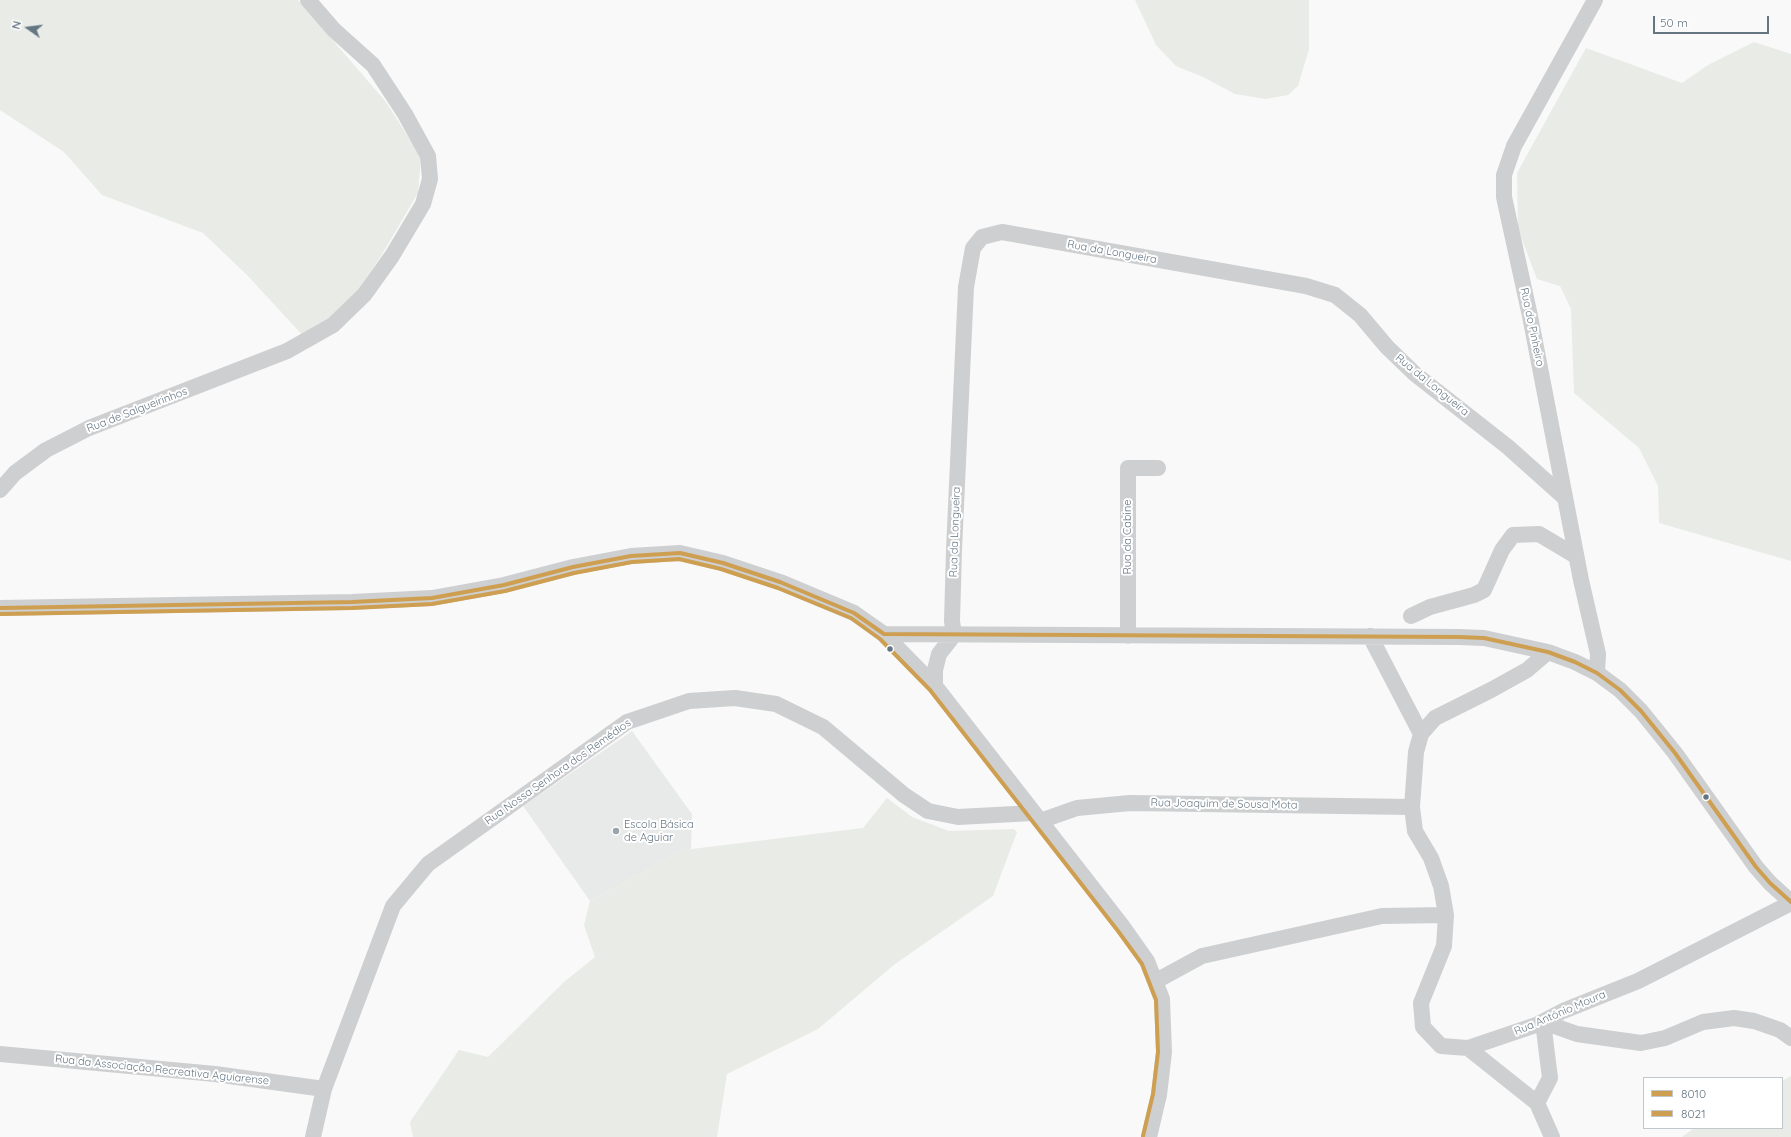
<!DOCTYPE html>
<meta charset="utf-8">
<style>
body{margin:0}
#map{position:relative;width:1791px;height:1137px;overflow:hidden;background:#f9f9f9;font-family:Quicksand,sans-serif}
canvas{display:block}
.legend{position:absolute;left:1643px;top:1077px;width:140px;height:52px;box-sizing:border-box;background:#fff;border:1px solid #c1c8cd;margin:0;padding:5px 7px;list-style:none;font-size:12px;color:#657683}
.legend li{display:flex;align-items:center;gap:8px;height:20px}
.legend b{width:20px;border:1px solid #c1c8cd}
.north{position:absolute;left:8px;top:8px;width:40px;height:40px;-webkit-text-stroke:3px #fff;paint-order:stroke;rotate:284deg;font-size:11px;font-weight:700;line-height:16px;text-align:center;color:#657683}
.north::after{content:'';display:block;margin:auto;width:14px;height:18px;background:#657683;clip-path:polygon(50% 0,100% 100%,50% 72%,0 100%)}
.scale{position:absolute;left:1653px;top:16px;width:116px;height:18px;box-sizing:border-box;border:2px solid #657683;border-top:0;padding-left:5px;font-size:12px;line-height:14px;white-space:nowrap;color:#657683;-webkit-text-stroke:3px #fff;paint-order:stroke}
</style>
<div id="map">
<canvas width="1791" height="1137"></canvas>
<ul class="legend">
<li><b style="height:5px;background:#ce9f51"></b>8010</li>
<li><b style="height:5px;background:#ce9f51"></b>8021</li>
</ul>
<div class="north">N</div>
<div class="scale">50 m</div>
</div>
<script>
const c = document.querySelector('canvas').getContext('2d');
c.lineJoin = 'round';
function fillPath(path, color) {
  c.fillStyle = color;
  c.fill(path, 'evenodd');
}
function toPath(rows) {
  const path = new Path2D();
  for (const r of rows) {
    path.moveTo(r[0], r[1]);
    for (let i = 2; i < r.length; i += 2) path.lineTo(r[i], r[i + 1]);
  }
  return path;
}
function stroke(path, color, width, dash) {
  c.strokeStyle = color;
  c.lineWidth = width;
  c.lineCap = dash ? 'butt' : 'round';
  c.setLineDash(dash || []);
  c.stroke(path);
}
function label(font, color, halo, rows, align = 'center') {
  c.font = font + ' Quicksand,sans-serif';
  c.lineWidth = 4;
  c.setLineDash([]);
  c.textBaseline = 'middle';
  c.strokeStyle = halo;
  c.fillStyle = color;
  for (const [text, x, y, turn = 0] of rows) {
    c.save();
    c.translate(x, y);
    c.rotate((+turn || 0) * Math.PI / 180);
    c.textAlign = isNaN(turn) ? turn : align;
    if (halo) c.strokeText(text, 0, 0);
    c.fillText(text, 0, 0);
    c.restore();
  }
}
fillPath(toPath([
 [632,731,692,814,691,849,684,850,590,901,523,806]
]), '#e8e9e9');
fillPath(toPath([
 [0,0,298,0,386,102,421,157,418,193,381,256,330,331,307,340,247,275,203,233,102,195,64,152,0,110],
 [1135,0,1309,0,1309,49,1298,86,1288,95,1266,99,1235,94,1203,77,1176,66,1156,45],
 [1754,42,1791,54,1791,561,1659,523,1658,486,1639,448,1574,393,1571,309,1560,286,1537,279,1518,229,1517,173,1586,48,1682,83,1708,65],
 [887,798,912,817,949,831,1014,829,1017,832,993,896,895,964,818,1029,727,1074,717,1137,413,1137,410,1122,459,1050,488,1057,564,982,595,957,584,925,590,901,684,850,863,828],
 [1791,1076,1791,1137,1682,1137,1694,1128,1782,1128,1782,1081]
]), '#e8ebe6');
stroke(toPath([
 [1595,0,1514,146,1504,175,1504,197,1530,316,1581,580,1598,654,1597,673],
 [0,490,15,473,46,450,89,428,287,351,333,325,364,295,392,256,423,204,430,179,428,156,405,114,373,65,334,30,308,0],
 [0,608,352,602,432,598,504,585,573,567,631,556,680,553,723,563,780,582,854,613,884,634,935,686,1123,927,1147,961,1162,999,1164,1052,1159,1095,1149,1137],
 [1411,616,1430,607,1474,595,1484,590,1502,550,1513,535,1539,534,1576,556],
 [884,634,1459,637,1484,638,1548,652,1575,662,1597,673,1620,690,1641,711,1675,753,1756,867,1770,883,1791,902],
 [1128,636,1128,468,1158,468],
 [1370,636,1421,734],
 [1548,652,1527,670,1491,690,1435,718,1421,734,1416,752,1412,807,1415,831,1431,858,1441,886,1446,915,1444,946,1421,1003,1423,1027,1441,1046,1468,1048,1536,1025,1563,1011,1638,981,1791,903],
 [935,686,935,670,939,654,954,635,952,621,954,550,966,287,973,248,982,237,1002,232,1306,286,1335,295,1360,315,1387,347,1415,374,1508,447,1565,498],
 [1040,821,1077,808,1130,803,1412,807],
 [1156,981,1202,956,1382,916,1446,915],
 [1543,1022,1577,1034,1641,1043,1665,1038,1703,1022,1734,1018,1754,1021,1780,1030,1791,1038],
 [1468,1048,1537,1103,1552,1137],
 [0,1054,215,1074,324,1089],
 [1537,1103,1550,1078,1543,1022],
 [313,1137,324,1089,393,906,428,864,627,722,689,701,735,698,776,704,823,727,904,795,928,811,958,817,1033,813]
]), '#cecfd0', 16);
stroke(toPath([
 [0,608,352,602,432,598,504,585,573,567,631,556,680,553,723,563,780,582,854,613,884,634],
 [884,634,1459,637,1484,638,1548,652,1575,662,1597,673,1620,690,1641,711,1675,753,1756,867,1770,883,1791,902]
]), '#ce9f51', 4);
stroke(toPath([
 [0,614,352,608,432,604,505,591,574,573,632,562,679,559,721,569,778,588,851,618,880,639,930,690,1118,931,1142,964,1156,1000,1158,1052,1153,1094,1143,1136]
]), '#ce9f51', 4);
for (const [x, y, r, color] of [
 [890,649,3.5,"#657683"],
 [1706,797,3.5,"#657683"],
 [616,831,4,"#99a4ac"]
]) {
  const dot = new Path2D();
  dot.arc(x, y, r, 0, 2 * Math.PI);
  c.fillStyle = color;
  c.fill(dot);
  stroke(dot, '#fff', 1.5);
}
label('11px', '#657683', '#fff', [
 ["Rua da Longueira",1112,252,10],
 ["Rua do Pinheiro",1532,327,78],
 ["Rua da Longueira",1432,385,39],
 ["Rua de Salgueirinhos",137,410,-21],
 ["Rua da Longueira",955,532,-88],
 ["Rua da Cabine",1128,537,-90],
 ["Rua Nossa Senhora dos Remédios",558,772,-35],
 ["Rua Joaquim de Sousa Mota",1224,804,1],
 ["Rua António Moura",1560,1013,-23],
 ["Rua da Associação Recreativa Aguiarense",162,1070,6]
]);
label('11px', '#657683', '#fff', [
 ["Escola Básica",624,825],
 ["de Aguiar",624,838]
], 'left');
</script>
